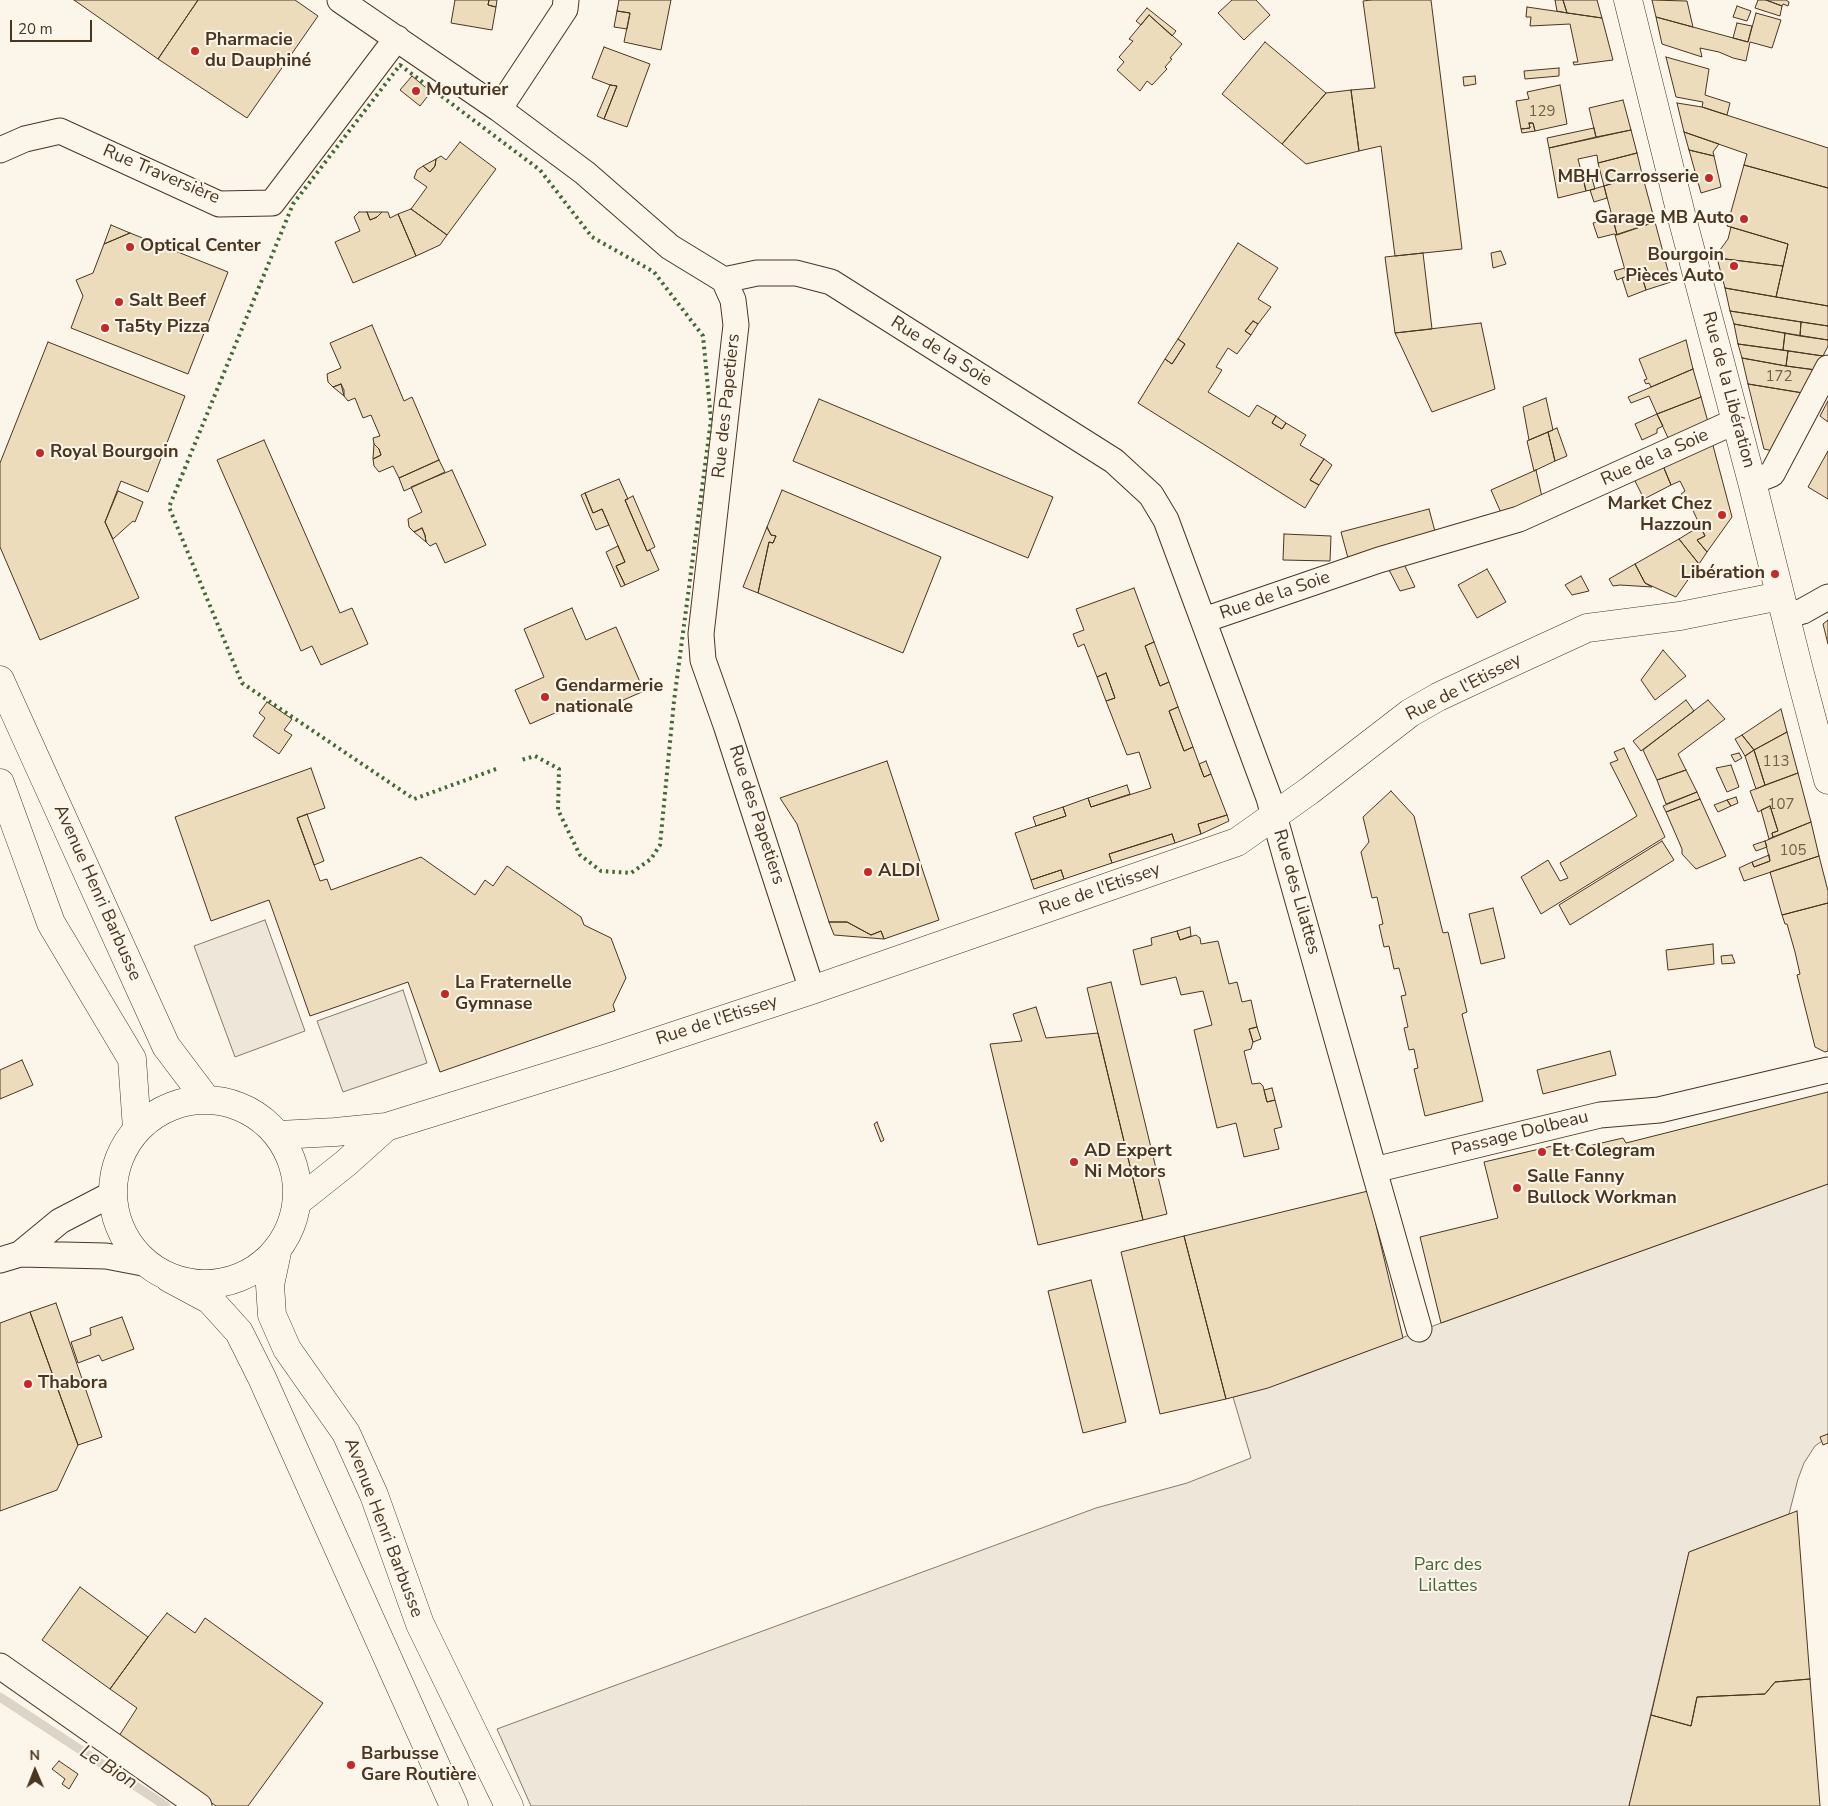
<!DOCTYPE html>
<meta charset="utf-8">
<style>
body{margin:0}
#map{position:relative;width:1828px;height:1806px;overflow:hidden;background:#fbf6e9;font-family:"Nunito Sans",sans-serif}
canvas{display:block}
.north{position:absolute;left:10px;top:1746px;width:50px;height:50px;-webkit-text-stroke:4px #fbf6e9;paint-order:stroke;rotate:359deg;font-size:14px;font-weight:700;line-height:20px;text-align:center;color:#4a3520}
.north::after{content:'';display:block;margin:auto;width:18px;height:22px;background:#4a3520;clip-path:polygon(50% 0,100% 100%,50% 72%,0 100%)}
.scale{position:absolute;left:10px;top:20px;width:82px;height:22px;box-sizing:border-box;border:2px solid #4a3520;border-top:0;padding-left:6px;font-size:15px;line-height:18px;white-space:nowrap;color:#4a3520;-webkit-text-stroke:4px #fbf6e9;paint-order:stroke}
</style>
<div id="map">
<canvas width="1828" height="1806"></canvas>
<div class="north">N</div>
<div class="scale">20 m</div>
</div>
<script>
const c = document.querySelector('canvas').getContext('2d');
c.lineJoin = 'round';
function fillPath(path, color) {
  c.fillStyle = color;
  c.fill(path, 'evenodd');
}
function toPath(rows) {
  const path = new Path2D();
  for (const r of rows) {
    if (r.length === 3) {
      path.moveTo(r[0] + r[2], r[1]);
      path.arc(r[0], r[1], r[2], 0, 2 * Math.PI);
      continue;
    }
    path.moveTo(r[0], r[1]);
    for (let i = 2; i < r.length; i += 2) path.lineTo(r[i], r[i + 1]);
  }
  return path;
}
function stroke(path, color, width, dash) {
  c.strokeStyle = color;
  c.lineWidth = width;
  c.lineCap = dash ? 'butt' : 'round';
  c.setLineDash(dash || []);
  c.stroke(path);
}
function label(font, color, halo, rows, align = 'center') {
  c.font = font + ' "Nunito Sans",sans-serif';
  c.lineWidth = 4;
  c.setLineDash([]);
  c.textBaseline = 'middle';
  c.strokeStyle = halo;
  c.fillStyle = color;
  for (const [text, x, y, turn = 0] of rows) {
    c.save();
    c.translate(x, y);
    c.rotate((+turn || 0) * Math.PI / 180);
    c.textAlign = isNaN(turn) ? turn : align;
    if (halo) c.strokeText(text, 0, 0);
    c.fillText(text, 0, 0);
    c.restore();
  }
}
const green = toPath([
 [265,920,305,1031,235,1057,194,946,265,920],
 [403,990,427,1063,343,1092,317,1021,403,990],
 [1828,1184,1828,1437,1815,1446,1804,1463,1798,1479,1789,1514,1689,1552,1629,1806,531,1806,497,1729,1096,1508,1187,1483,1251,1458,1233,1397,1301,1376,1441,1323,1828,1184]
]);
fillPath(green, '#ede6d9');
stroke(green, '#887966', 1);
stroke(toPath([
 [0,1697,166,1806]
]), '#dcd4c6', 9);
const building = toPath([
 [74,0,198,0,158,59,74,0],
 [198,0,295,0,318,16,247,118,158,59,198,0],
 [455,0,489,0,488,5,496,7,492,30,451,23,455,0],
 [489,0,497,0,496,7,488,5,489,0],
 [619,0,671,0,661,50,624,42,630,13,617,11,619,0],
 [1232,0,1256,0,1270,15,1244,40,1218,13,1232,0],
 [1371,0,1431,0,1462,249,1395,256,1381,146,1359,151,1351,90,1375,88,1363,1,1371,0],
 [1555,0,1563,0,1567,13,1557,11,1555,0],
 [1563,0,1597,0,1602,18,1567,13,1563,0],
 [1652,0,1687,1,1693,27,1656,17,1652,0],
 [1758,0,1766,0,1782,6,1780,16,1755,8,1758,0],
 [1766,0,1786,0,1789,2,1788,6,1783,4,1782,6,1766,0],
 [1737,6,1751,11,1747,21,1733,17,1737,6],
 [1527,7,1602,18,1613,60,1574,65,1573,62,1578,62,1570,24,1530,26,1531,17,1526,17,1527,7],
 [1147,8,1176,31,1172,36,1149,15,1141,25,1136,21,1147,8],
 [617,11,630,13,627,29,614,27,617,11],
 [1756,13,1781,20,1772,48,1750,42,1746,61,1733,58,1719,52,1700,48,1702,57,1662,44,1656,17,1748,42,1756,13],
 [1149,15,1182,44,1170,58,1172,59,1165,67,1167,69,1152,85,1147,81,1140,91,1117,70,1124,62,1119,57,1133,41,1129,39,1149,15],
 [1737,23,1752,26,1748,42,1733,38,1737,23],
 [1265,42,1326,93,1282,144,1222,94,1265,42],
 [604,47,650,64,627,127,604,119,617,86,610,85,592,78,604,47],
 [1666,57,1709,69,1705,95,1730,103,1727,115,1702,107,1703,102,1676,97,1666,57],
 [1559,68,1559,76,1525,79,1524,71,1559,68],
 [412,76,431,92,420,106,400,90,412,76],
 [1475,76,1476,84,1464,86,1463,77,1475,76],
 [610,85,617,86,604,119,597,116,610,85],
 [1560,85,1567,124,1535,131,1533,123,1529,123,1530,128,1521,129,1516,101,1529,99,1527,92,1560,85],
 [1351,90,1359,151,1306,164,1282,144,1326,93,1351,90],
 [1623,100,1631,130,1596,137,1589,108,1623,100],
 [1677,103,1702,107,1828,148,1828,188,1744,165,1747,154,1684,132,1677,103],
 [1529,123,1533,123,1535,131,1522,133,1521,129,1530,128,1529,123],
 [1594,128,1596,137,1549,148,1547,138,1594,128],
 [1631,130,1637,153,1598,163,1597,155,1578,159,1586,191,1558,198,1549,148,1631,130],
 [1684,132,1719,144,1713,152,1714,156,1689,150,1684,132],
 [460,142,496,169,447,235,411,209,427,187,414,178,417,170,423,166,430,172,435,166,436,159,441,156,446,160,460,142],
 [1689,150,1714,156,1721,187,1701,193,1689,150],
 [1637,153,1642,174,1604,186,1598,163,1637,153],
 [436,159,435,166,430,172,423,166,436,159],
 [1744,165,1828,188,1828,306,1776,297,1788,244,1727,226,1744,165],
 [1642,174,1655,222,1617,235,1604,186,1642,174],
 [1591,175,1595,189,1586,191,1583,177,1591,175],
 [1604,186,1607,198,1594,202,1590,190,1604,186],
 [411,209,447,235,440,245,416,256,398,214,411,209],
 [359,212,367,212,370,220,377,217,382,212,388,212,390,218,398,214,416,256,353,283,335,242,360,231,354,217,359,212],
 [367,212,382,212,377,217,370,220,367,212],
 [1613,218,1617,235,1614,234,1598,238,1593,223,1613,218],
 [1655,222,1671,282,1646,290,1641,273,1627,277,1615,235,1655,222],
 [111,225,130,233,104,244,111,225],
 [1731,227,1788,244,1783,266,1717,258,1717,254,1728,239,1731,227],
 [130,233,228,272,188,374,71,328,83,296,76,280,93,273,104,244,130,233],
 [1238,243,1278,268,1258,299,1271,307,1258,324,1253,321,1245,331,1251,335,1237,354,1228,348,1216,367,1222,370,1208,392,1249,417,1257,405,1276,416,1272,423,1282,429,1286,423,1306,435,1300,445,1324,459,1310,480,1319,485,1305,508,1138,403,1165,359,1172,364,1185,344,1178,339,1238,243],
 [1500,251,1501,251,1506,264,1493,268,1491,253,1500,251],
 [1423,253,1432,329,1395,333,1385,257,1423,253],
 [1717,258,1783,266,1776,297,1725,288,1717,258],
 [1625,268,1627,276,1617,280,1614,271,1625,268],
 [1641,273,1646,290,1628,297,1622,278,1641,273],
 [1725,288,1828,306,1828,326,1730,311,1725,288],
 [1730,311,1801,322,1800,336,1734,324,1730,311],
 [1253,321,1258,324,1251,335,1245,331,1253,321],
 [1801,322,1828,326,1828,340,1800,336,1801,322],
 [1481,323,1495,389,1432,412,1395,333,1481,323],
 [1734,324,1785,333,1783,350,1738,344,1734,324],
 [372,325,404,401,412,397,439,460,399,478,393,466,379,472,374,466,373,459,381,455,379,449,374,444,373,438,380,436,371,415,363,418,355,398,348,401,344,396,341,384,333,387,328,382,327,374,341,368,330,343,372,325],
 [1785,333,1828,340,1828,346,1823,356,1783,350,1785,333],
 [1178,339,1185,344,1172,364,1165,359,1178,339],
 [1686,340,1693,369,1651,387,1649,383,1646,384,1644,380,1647,379,1639,359,1686,340],
 [48,342,185,396,148,492,121,481,105,522,139,598,40,640,0,547,0,463,48,342],
 [1738,344,1788,351,1786,366,1742,358,1738,344],
 [1788,351,1823,356,1816,370,1786,366,1788,351],
 [1742,358,1786,366,1816,370,1803,393,1748,384,1742,358],
 [1693,369,1701,397,1657,414,1649,396,1631,403,1628,397,1693,369],
 [341,384,344,390,344,396,333,387,341,384],
 [1748,384,1803,393,1773,451,1764,449,1748,384],
 [1701,397,1708,422,1669,440,1657,414,1701,397],
 [1546,398,1553,430,1529,440,1523,407,1546,398],
 [819,399,1053,497,1028,558,793,461,819,399],
 [1828,401,1828,422,1820,416,1828,401],
 [1657,414,1663,426,1657,429,1657,433,1642,440,1635,424,1657,414],
 [1276,416,1286,423,1282,429,1272,423,1276,416],
 [1557,428,1567,456,1555,461,1548,432,1557,428],
 [1548,432,1555,461,1534,471,1527,441,1548,432],
 [1711,438,1732,517,1707,552,1697,540,1705,536,1687,498,1684,500,1681,494,1685,491,1680,481,1671,485,1661,461,1711,438],
 [264,440,340,613,352,608,368,644,321,665,312,646,301,651,217,460,264,440],
 [374,444,379,449,381,455,373,459,374,444],
 [1828,451,1828,499,1808,487,1828,451],
 [1324,459,1332,465,1319,485,1310,480,1324,459],
 [439,460,445,472,404,491,399,478,439,460],
 [1661,461,1671,485,1644,499,1632,475,1661,461],
 [452,470,486,545,445,563,436,543,430,546,426,542,425,535,422,528,414,532,409,527,408,519,422,512,411,487,452,470],
 [1536,470,1542,497,1502,515,1491,490,1536,470],
 [619,479,628,499,625,500,647,551,650,550,659,570,625,585,616,566,625,562,602,509,593,513,585,493,619,479],
 [782,490,941,557,903,653,758,593,769,542,773,543,776,536,771,535,767,527,782,490],
 [118,491,143,502,135,522,133,521,113,539,105,522,118,491],
 [585,493,593,513,602,509,609,525,596,530,581,495,585,493],
 [633,496,655,547,647,551,625,500,633,496],
 [1429,509,1436,535,1348,558,1341,532,1429,509],
 [1700,526,1705,536,1697,540,1707,552,1699,564,1679,539,1700,526],
 [767,527,771,535,776,536,773,543,769,542,758,593,743,587,767,527],
 [422,528,425,535,426,542,414,532,422,528],
 [1284,534,1331,536,1330,561,1283,560,1284,534],
 [1679,539,1699,564,1676,597,1645,583,1635,564,1679,539],
 [618,546,625,562,616,566,625,585,621,587,606,552,618,546],
 [1404,564,1415,587,1400,591,1388,568,1404,564],
 [1635,564,1645,583,1652,587,1620,585,1613,586,1609,579,1635,564],
 [1487,569,1506,602,1477,618,1458,585,1487,569],
 [1581,576,1589,591,1572,595,1565,585,1581,576],
 [1134,588,1154,642,1145,646,1160,686,1169,682,1178,707,1169,711,1184,751,1193,747,1204,777,1211,774,1227,815,1198,824,1201,834,1175,843,1172,834,1109,854,1112,863,1064,879,1061,870,1031,880,1015,833,1066,816,1063,807,1088,798,1091,807,1151,788,1139,752,1127,755,1106,701,1115,698,1106,673,1097,677,1084,644,1078,647,1073,634,1084,630,1076,609,1134,588],
 [572,608,586,640,616,627,644,691,603,709,602,705,585,712,580,702,530,724,515,690,544,677,524,629,572,608],
 [1828,620,1828,644,1823,624,1828,620],
 [1154,642,1169,682,1160,686,1145,646,1154,642],
 [1663,650,1686,676,1655,700,1641,680,1663,650],
 [1106,673,1115,698,1106,701,1097,677,1106,673],
 [1686,700,1694,711,1641,751,1633,741,1686,700],
 [1708,700,1725,719,1678,754,1686,770,1657,780,1643,750,1708,700],
 [267,702,292,719,284,730,292,735,279,754,253,736,265,718,259,713,267,702],
 [1178,707,1193,747,1184,751,1169,711,1178,707],
 [1781,709,1787,732,1754,750,1742,735,1781,709],
 [1787,732,1798,773,1765,785,1754,750,1787,732],
 [1742,735,1754,750,1745,756,1735,739,1742,735],
 [1624,748,1665,837,1541,914,1521,877,1548,860,1560,881,1568,878,1560,863,1637,816,1610,763,1618,760,1614,752,1624,748],
 [1754,750,1765,785,1756,789,1745,756,1754,750],
 [1739,753,1742,758,1735,762,1731,755,1739,753],
 [887,761,939,920,884,939,881,931,871,935,847,922,829,922,797,824,780,798,887,761],
 [1206,761,1211,774,1204,777,1199,764,1206,761],
 [1731,765,1739,787,1727,792,1716,768,1731,765],
 [311,768,325,808,297,818,320,881,327,879,331,890,421,857,475,895,485,880,493,886,507,866,581,917,584,925,611,938,626,978,613,1005,615,1011,440,1072,408,982,310,1016,269,900,211,921,175,817,311,768],
 [1686,770,1697,792,1666,804,1657,780,1686,770],
 [1798,773,1811,822,1773,837,1772,833,1778,831,1770,806,1758,812,1750,791,1798,773],
 [1127,785,1130,794,1091,807,1088,798,1127,785],
 [1391,791,1414,816,1443,933,1448,932,1467,1012,1462,1014,1483,1101,1425,1116,1414,1069,1418,1068,1414,1049,1409,1050,1404,1028,1408,1027,1401,996,1406,995,1399,968,1394,969,1389,946,1384,947,1379,925,1383,924,1377,897,1372,898,1361,852,1369,842,1363,817,1391,791],
 [1697,792,1700,799,1666,812,1663,806,1697,792],
 [1736,797,1738,803,1731,806,1727,800,1736,797],
 [1700,799,1726,856,1696,869,1682,854,1682,849,1666,812,1700,799],
 [1727,800,1731,806,1718,812,1714,805,1727,800],
 [1770,806,1778,831,1772,833,1773,837,1769,839,1761,810,1770,806],
 [1063,807,1066,816,1036,826,1033,817,1063,807],
 [307,814,324,861,314,865,297,818,307,814],
 [1227,815,1229,821,1201,834,1198,824,1227,815],
 [1811,822,1819,856,1744,881,1739,868,1752,862,1754,867,1770,861,1765,841,1811,822],
 [1172,834,1175,843,1112,863,1109,854,1172,834],
 [1662,841,1674,860,1570,925,1559,905,1662,841],
 [1765,841,1767,847,1756,851,1753,845,1765,841],
 [1769,855,1770,861,1754,867,1752,862,1769,855],
 [1819,856,1828,891,1828,903,1782,915,1770,872,1819,856],
 [1061,870,1064,879,1034,889,1031,880,1061,870],
 [1828,903,1828,1051,1825,1052,1815,1047,1797,975,1800,974,1795,952,1787,924,1785,924,1782,915,1828,903],
 [1493,908,1505,958,1481,964,1469,914,1493,908],
 [829,922,847,922,871,935,881,931,884,939,834,935,829,922],
 [1190,927,1191,936,1180,940,1177,931,1190,927],
 [1177,931,1180,940,1196,935,1200,938,1201,944,1218,941,1229,984,1237,982,1242,1002,1251,1000,1257,1027,1249,1029,1253,1042,1251,1049,1244,1051,1252,1084,1260,1083,1263,1086,1267,1102,1275,1100,1282,1127,1274,1129,1279,1149,1244,1157,1236,1123,1217,1128,1194,1030,1212,1025,1203,991,1181,995,1176,977,1141,985,1133,950,1152,945,1151,938,1177,931],
 [1713,944,1714,964,1668,970,1666,950,1713,944],
 [1732,955,1735,963,1722,964,1721,956,1732,955],
 [1111,982,1167,1214,1143,1220,1087,988,1111,982],
 [1036,1007,1046,1038,1098,1033,1143,1220,1038,1245,990,1044,1022,1041,1013,1014,1036,1007],
 [1257,1027,1261,1039,1253,1042,1249,1029,1257,1027],
 [1610,1051,1616,1075,1543,1094,1537,1070,1610,1051],
 [22,1060,33,1085,0,1099,0,1070,22,1060],
 [1272,1088,1275,1100,1267,1102,1264,1090,1272,1088],
 [1828,1092,1828,1184,1441,1323,1420,1237,1498,1218,1484,1162,1565,1143,1567,1151,1623,1138,1626,1143,1828,1092],
 [877,1122,884,1140,881,1142,874,1124,877,1122],
 [1368,1191,1403,1338,1268,1388,1226,1399,1184,1236,1368,1191],
 [1184,1236,1226,1399,1160,1414,1121,1252,1184,1236],
 [1091,1280,1126,1422,1083,1433,1048,1291,1091,1280],
 [56,1303,102,1437,78,1445,30,1312,56,1303],
 [30,1312,78,1445,57,1490,0,1511,0,1323,30,1312],
 [122,1317,134,1349,102,1361,99,1355,78,1363,71,1342,91,1335,90,1328,122,1317],
 [1828,1434,1828,1443,1823,1445,1820,1437,1828,1434],
 [1797,1511,1810,1679,1775,1682,1765,1694,1697,1697,1691,1726,1651,1715,1689,1552,1797,1511],
 [80,1587,148,1637,110,1689,42,1640,80,1587],
 [167,1613,195,1633,205,1618,323,1703,248,1806,216,1806,119,1736,137,1708,110,1689,148,1637,167,1613],
 [1810,1679,1820,1806,1629,1806,1651,1715,1691,1726,1697,1697,1765,1694,1775,1682,1810,1679],
 [59,1761,78,1774,69,1789,62,1784,65,1779,52,1769,59,1761]
]);
fillPath(building, '#ecdcbc');
stroke(building, '#4a3520', 1);
const street = toPath([
 [340,0,499,109,585,173,670,247,724,280,733,300,736,325,701,634,703,660,726,725,812,990],
 [499,109,565,9,566,0],
 [0,150,25,139,60,131,219,204,272,203,397,38],
 [724,280,757,273,796,273,831,282,1114,461,1151,495,1166,520,1269,798,1374,1170],
 [1752,482,1772,474,1828,368],
 [1785,616,1803,611,1828,597],
 [1204,620,1379,560,1519,519,1736,421],
 [20,1254,60,1221,112,1194],
 [0,1260,20,1254,106,1256,148,1264],
 [1419,1329,1374,1170,1600,1115,1659,1110,1828,1070],
 [0,1666,199,1806]
]);
const secondary = toPath([
 [1628,0,1682,218,1752,482,1799,670,1828,780],
 [279,1135,335,1132,386,1127,607,1058,812,990,1237,842,1309,791,1410,713,1438,697,1487,674,1587,628,1680,616,1780,596],
 [297,1202,346,1163,386,1127]
]);
const primary = toPath([
 [0,680,166,1046,206,1099],
 [0,783,51,923,132,1059,137,1129],
 [205,1192,92],
 [277,1252,270,1285,272,1315,287,1349,346,1433,374,1495,420,1624,509,1806],
 [169,1278,210,1300,239,1332,262,1378,454,1806]
]);
stroke(street, '#4a3520', 27);
stroke(secondary, '#4a3520', 29);
stroke(primary, '#4a3520', 29);
stroke(street, '#fbf6e9', 25);
stroke(secondary, '#fbf6e9', 28);
stroke(primary, '#fbf6e9', 28);
stroke(toPath([
 [496,769,414,799,242,683,169,507,293,204,400,65,540,170,592,237,654,272,703,336,711,420,674,701,660,845,651,859,631,873,601,871,580,855,558,810,559,769,535,756,521,760]
]), '#436837', 4, [2.5, 4]);
for (const [x, y, r, color] of [
 [195,51,5,"#c62828"],
 [416,91,5,"#c62828"],
 [1709,178,5,"#c62828"],
 [1744,219,5,"#c62828"],
 [130,247,5,"#c62828"],
 [1734,266,5,"#c62828"],
 [119,302,5,"#c62828"],
 [105,328,5,"#c62828"],
 [40,453,5,"#c62828"],
 [1722,515,5,"#c62828"],
 [1775,574,5,"#c62828"],
 [545,697,5,"#c62828"],
 [868,872,5,"#c62828"],
 [445,994,5,"#c62828"],
 [1542,1152,5,"#c62828"],
 [1074,1162,5,"#c62828"],
 [1517,1188,5,"#c62828"],
 [28,1384,5,"#c62828"],
 [351,1765,5,"#c62828"]
]) {
  const dot = new Path2D();
  dot.arc(x, y, r, 0, 2 * Math.PI);
  c.fillStyle = color;
  c.fill(dot);
  stroke(dot, '#fbf6e9', 2);
}
label('15px', '#725f47', null, [
 ["129",1542,112],
 ["172",1779,377],
 ["113",1776,762],
 ["107",1781,805],
 ["105",1793,851]
]);
label('bold 18px', '#4a3520', '#fbf6e9', [
 ["Pharmacie",205,41],
 ["du Dauphiné",205,62],
 ["Mouturier",426,91],
 ["MBH Carrosserie",1699,178,"right"],
 ["Garage MB Auto",1734,219,"right"],
 ["Optical Center",140,247],
 ["Bourgoin",1724,256,"right"],
 ["Pièces Auto",1724,277,"right"],
 ["Salt Beef",129,302],
 ["Ta5ty Pizza",115,328],
 ["Royal Bourgoin",50,453],
 ["Market Chez",1712,505,"right"],
 ["Hazzoun",1712,526,"right"],
 ["Libération",1765,574,"right"],
 ["Gendarmerie",555,687],
 ["nationale",555,708],
 ["ALDI",878,872],
 ["La Fraternelle",455,984],
 ["Gymnase",455,1005],
 ["AD Expert",1084,1152],
 ["Ni Motors",1084,1173],
 ["Et Colegram",1552,1152],
 ["Salle Fanny",1527,1178],
 ["Bullock Workman",1527,1199],
 ["Thabora",38,1384],
 ["Barbusse",361,1755],
 ["Gare Routière",361,1776]
], 'left');
label('18px', '#4a3520', '#fbf6e9', [
 ["Rue Traversière",161,175,23],
 ["Rue de la Soie",941,352,32],
 ["Rue de la Libération",1728,390,75],
 ["Rue des Papetiers",727,406,-84],
 ["Rue de la Soie",1655,458,-24],
 ["Rue de la Soie",1275,596,-19],
 ["Rue de l'Etissey",1464,688,-27],
 ["Rue des Papetiers",756,815,72],
 ["Rue de l'Etissey",1100,890,-19],
 ["Rue des Lilattes",1296,892,74],
 ["Avenue Henri Barbusse",97,893,66],
 ["Rue de l'Etissey",717,1021,-18],
 ["Passage Dolbeau",1520,1134,-14],
 ["Avenue Henri Barbusse",383,1528,69]
]);
label('18px', '#436837', '#fbf6e9', [
 ["Parc des",1448,1566],
 ["Lilattes",1448,1587]
]);
label('italic 19px', '#4a3520', '#fbf6e9', [
 ["Le Bion",108,1768,33]
]);
</script>
